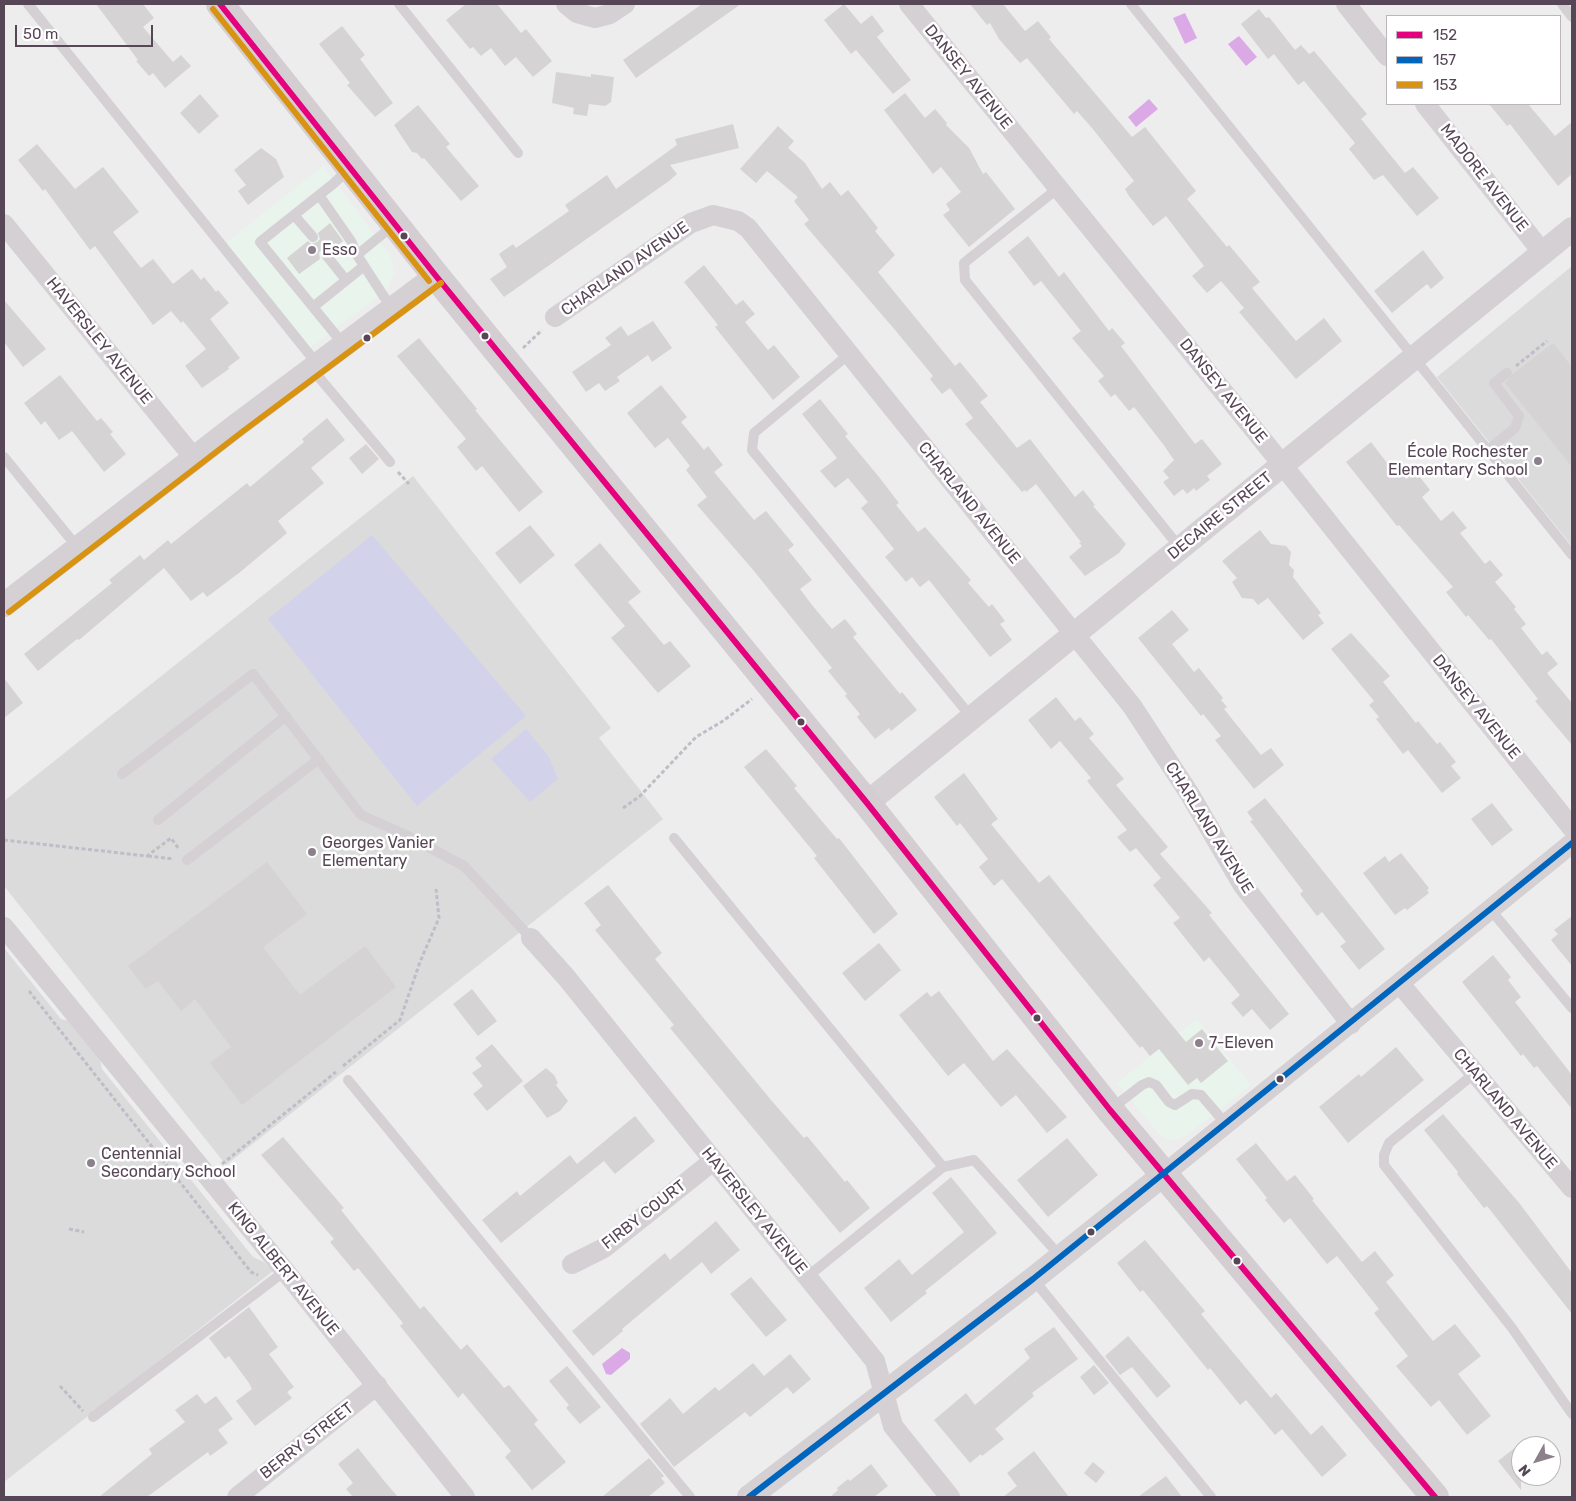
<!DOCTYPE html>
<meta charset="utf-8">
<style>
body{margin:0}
#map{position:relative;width:1576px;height:1501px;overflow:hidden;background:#ededed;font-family:Rubik,sans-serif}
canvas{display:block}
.frame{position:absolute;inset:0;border:5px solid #574656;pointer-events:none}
.legend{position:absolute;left:1386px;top:15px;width:175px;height:90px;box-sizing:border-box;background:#fff;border:1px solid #bcb5bb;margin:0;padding:6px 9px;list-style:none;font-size:15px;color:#574656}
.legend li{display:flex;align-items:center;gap:10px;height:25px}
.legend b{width:25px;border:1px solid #bcb5bb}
.north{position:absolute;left:1511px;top:1436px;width:50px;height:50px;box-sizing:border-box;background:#fff;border:1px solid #bcb5bb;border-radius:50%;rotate:231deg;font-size:14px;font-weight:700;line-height:20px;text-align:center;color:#574656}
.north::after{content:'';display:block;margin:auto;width:18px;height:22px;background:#8c808b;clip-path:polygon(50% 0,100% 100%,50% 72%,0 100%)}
.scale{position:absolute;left:15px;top:25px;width:138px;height:22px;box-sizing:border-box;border:2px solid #574656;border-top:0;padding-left:6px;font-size:15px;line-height:18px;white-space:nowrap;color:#574656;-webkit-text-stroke:4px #fff;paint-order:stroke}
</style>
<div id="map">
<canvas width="1576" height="1501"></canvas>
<div class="frame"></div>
<ul class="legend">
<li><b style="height:6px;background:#e5007d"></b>152</li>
<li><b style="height:6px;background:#0065bd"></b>157</li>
<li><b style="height:6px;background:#d79311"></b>153</li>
</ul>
<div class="north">N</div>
<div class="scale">50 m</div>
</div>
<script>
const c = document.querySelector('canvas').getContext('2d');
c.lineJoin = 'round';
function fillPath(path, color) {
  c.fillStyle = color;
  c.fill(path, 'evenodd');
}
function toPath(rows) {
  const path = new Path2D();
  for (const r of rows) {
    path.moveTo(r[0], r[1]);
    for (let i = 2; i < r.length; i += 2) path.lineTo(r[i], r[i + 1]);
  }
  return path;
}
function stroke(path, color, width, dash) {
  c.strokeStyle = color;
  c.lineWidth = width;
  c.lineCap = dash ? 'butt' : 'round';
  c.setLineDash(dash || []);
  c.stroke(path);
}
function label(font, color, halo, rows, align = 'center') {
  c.font = font + ' Rubik,sans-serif';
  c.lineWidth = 5;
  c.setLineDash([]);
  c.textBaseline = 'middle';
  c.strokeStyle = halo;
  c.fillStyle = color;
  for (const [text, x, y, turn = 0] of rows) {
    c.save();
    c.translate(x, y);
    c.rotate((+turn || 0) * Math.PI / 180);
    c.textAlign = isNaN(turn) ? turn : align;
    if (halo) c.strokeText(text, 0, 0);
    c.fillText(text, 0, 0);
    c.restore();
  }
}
fillPath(toPath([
 [323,166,390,255,394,272,388,289,306,351,222,246],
 [1197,1019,1251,1085,1186,1136,1176,1140,1167,1139,1159,1134,1117,1083]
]), '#e9f4ec');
fillPath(toPath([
 [1572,266,1572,546,1437,377],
 [413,476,611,728,599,738,663,819,226,1165,4,886,4,801],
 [4,948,61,1019,70,1021,100,1059,102,1069,253,1257,264,1262,273,1271,4,1482]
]), '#dcdbdb');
fillPath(toPath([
 [372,535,526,716,417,806,268,619],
 [526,729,549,757,558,779,530,802,491,759]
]), '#d2d2eb');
fillPath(toPath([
 [1185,13,1197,38,1185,44,1173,18],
 [1239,36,1257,57,1246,66,1228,44],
 [1149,99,1158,109,1136,127,1128,117],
 [622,1348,630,1353,630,1359,611,1375,606,1374,602,1364]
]), '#dca9e7');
fillPath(toPath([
 [96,4,143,4,154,18,143,27,173,62,181,55,191,66,165,88,153,73,149,76,136,61,138,60],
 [466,4,497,4,521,33,526,29,552,61,533,77,516,57,505,66,491,48,481,56,473,47,470,49,446,20],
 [702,4,741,4,636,78,623,60],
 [844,4,861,24,872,15,884,31,877,37,911,80,893,94,856,50,851,54,824,20],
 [970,4,1003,4,1025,31,1038,21,1051,37,1049,39,1132,137,1145,127,1196,191,1187,199,1227,247,1229,245,1260,282,1252,288,1296,341,1324,318,1342,341,1296,379,1239,312,1244,308,1221,281,1207,293,1192,276,1204,266,1166,216,1153,226,1129,196,1125,189,1134,181,1092,128,1077,111,1074,114,1027,58,1020,63,999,39,990,23,987,25],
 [1259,9,1266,18,1269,17,1295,50,1301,45,1309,54,1314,51,1367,114,1361,119,1405,173,1413,167,1439,198,1417,216,1383,175,1374,180,1349,149,1355,143,1304,81,1298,85,1274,54,1268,59,1241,24],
 [342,26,365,55,360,59,393,103,375,117,347,85,350,83,319,44],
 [556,72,591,77,591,74,614,77,611,102,605,106,589,104,587,116,573,114,574,108,552,103],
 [905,93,925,118,935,109,947,123,946,125,969,148,983,174,986,172,1015,209,969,247,943,215,950,210,946,204,961,192,941,167,933,174,884,110],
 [200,94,219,116,199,134,180,113],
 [1489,104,1528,104,1555,136,1572,122,1572,174,1558,186,1510,124,1507,126],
 [418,105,450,144,446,147,479,186,461,201,424,158,422,159,417,153,412,152,394,125],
 [733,124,739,148,670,165,677,174,669,181,504,297,490,279,507,267,499,254,513,244,516,248,569,211,565,205,607,175,616,189,677,145,675,139],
 [778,126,794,141,788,148,805,163,822,189,830,182,841,196,848,190,878,228,875,231,895,255,878,272,955,366,960,362,988,396,980,402,1017,448,1030,439,1075,497,1083,490,1095,505,1093,506,1126,544,1119,553,1085,576,1069,557,1082,546,1079,543,1081,542,1036,484,1026,492,1025,490,1022,492,965,424,973,418,950,388,942,394,930,379,933,376,895,330,804,224,809,220,794,201,798,197,767,171,756,183,740,169],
 [37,144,75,189,103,167,139,212,113,232,141,268,153,259,173,284,192,269,201,280,204,277,216,292,218,290,229,303,210,319,240,358,228,367,229,369,202,388,185,366,206,349,183,321,181,323,171,311,153,325,95,246,90,250,45,189,43,191,18,160],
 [261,148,276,159,284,177,248,205,238,191,246,185,234,170],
 [330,223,343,241,331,251,322,249,319,253,320,259,299,274,287,258,308,241,311,244,317,242,320,239,318,233],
 [1028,236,1059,277,1064,272,1109,331,1112,328,1125,343,1121,346,1195,444,1202,439,1222,464,1207,476,1210,480,1196,491,1194,488,1187,494,1183,489,1174,496,1163,482,1169,478,1163,471,1174,460,1163,444,1134,407,1129,411,1115,394,1111,397,1098,381,1104,376,1072,338,1081,331,1041,281,1034,286,1008,252],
 [1423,250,1444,278,1431,289,1427,284,1392,313,1374,291],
 [704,265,736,305,743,300,755,314,745,322,768,350,774,345,800,377,773,400,715,327,718,325,684,282],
 [4,300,46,349,23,367,4,342],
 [653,321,672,348,652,362,648,355,617,377,620,381,605,391,599,383,586,392,572,372,611,345,605,338,621,326,628,336],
 [419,338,477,409,475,410,543,492,519,512,482,466,476,471,457,447,466,439,397,356],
 [1553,343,1572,367,1572,467,1505,383,1514,373],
 [60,375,97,421,101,418,113,432,110,434,126,454,104,472,72,431,59,440,45,421,41,425,24,403],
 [661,385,687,417,681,422,704,450,708,446,723,465,714,472,754,520,766,511,794,545,788,550,812,580,800,589,812,605,832,629,845,619,857,634,853,637,900,694,902,692,917,710,891,731,889,728,875,739,857,717,860,714,845,696,847,694,828,671,832,668,754,571,697,505,707,497,686,470,690,466,668,438,655,448,627,413],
 [820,399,848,434,845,436,879,477,899,503,896,505,918,532,925,527,971,580,968,583,989,607,992,604,1005,621,1000,624,1012,640,990,657,929,580,920,587,912,577,906,582,885,557,894,549,861,508,868,502,848,478,835,488,820,471,837,458,802,414],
 [327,418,345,440,311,468,324,483,278,521,287,533,239,573,207,597,203,592,191,601,164,568,79,640,77,639,38,671,24,654,112,583,109,580,140,555,144,560,168,540,171,544,247,483,250,487,304,442,302,439],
 [1371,442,1397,476,1401,472,1406,479,1415,471,1430,490,1422,497,1441,521,1453,511,1467,528,1460,533,1485,564,1490,560,1503,575,1495,582,1516,607,1514,609,1526,624,1521,628,1542,655,1547,651,1558,664,1547,673,1572,703,1572,745,1535,701,1538,699,1491,639,1489,640,1468,615,1466,617,1446,592,1453,587,1399,525,1397,526,1346,462],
 [366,444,379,459,362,474,349,458],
 [530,525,555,555,520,584,495,553],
 [1260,530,1271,544,1286,546,1291,552,1289,565,1294,570,1293,577,1321,613,1318,615,1324,623,1303,640,1268,598,1258,605,1253,599,1242,598,1232,582,1237,578,1222,561],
 [600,543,641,592,628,602,664,645,670,641,691,666,658,693,611,638,625,626,574,565],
 [1172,610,1189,630,1172,644,1194,672,1199,668,1223,698,1221,700,1227,707,1224,709,1261,755,1271,748,1284,765,1254,789,1215,740,1221,736,1203,714,1201,716,1138,638],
 [1351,633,1390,676,1383,682,1416,723,1418,721,1437,744,1440,742,1456,762,1451,766,1461,778,1442,793,1408,750,1403,754,1376,719,1379,717,1369,705,1374,701,1331,649],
 [4,678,23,703,4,718],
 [1056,697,1075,721,1080,717,1094,734,1089,738,1124,779,1116,785,1168,847,1160,854,1212,913,1209,915,1289,1014,1270,1030,1252,1009,1243,1017,1231,1003,1240,995,1209,957,1204,962,1173,923,1180,918,1153,885,1161,878,1136,848,1130,852,1117,837,1127,830,1087,781,1091,778,1060,741,1051,749,1028,720],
 [766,749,797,786,794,788,837,839,839,838,898,914,874,934,814,858,817,856,744,767],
 [964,773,998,819,991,824,1039,883,1049,875,1186,1042,1202,1029,1228,1061,1201,1083,1197,1078,1188,1085,1159,1049,1150,1056,1142,1046,1140,1048,1002,879,994,886,979,867,988,859,960,823,957,826,934,797],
 [1265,798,1385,949,1359,970,1340,946,1346,942,1322,912,1317,916,1300,894,1303,891,1250,821,1253,820,1247,812],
 [1492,803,1513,830,1492,846,1471,819],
 [1401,853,1429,888,1427,890,1429,893,1407,910,1405,908,1395,915,1363,873,1385,856,1389,862],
 [267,862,307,914,263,947,300,995,365,946,396,987,242,1105,210,1063,231,1047,195,999,181,1011,158,981,146,989,128,966],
 [608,885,662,953,655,959,771,1100,804,1138,807,1136,845,1182,847,1180,870,1208,840,1233,670,1028,674,1025,595,930,601,925,584,903],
 [1572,916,1572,966,1551,940,1558,934,1554,930],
 [879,943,901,970,865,1001,842,973],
 [1493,955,1511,977,1508,980,1521,997,1515,1002,1572,1075,1572,1109,1537,1066,1534,1068,1523,1054,1521,1056,1462,982],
 [472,989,497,1021,478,1036,453,1004],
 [939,991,993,1061,1007,1049,1067,1117,1047,1133,1016,1095,1001,1107,964,1063,948,1076,899,1015,927,992,931,997],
 [492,1044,523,1081,487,1111,473,1094,483,1086,472,1073,482,1066,475,1058],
 [1396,1047,1424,1080,1348,1143,1319,1107,1359,1074,1361,1077],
 [546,1068,554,1075,558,1083,556,1085,568,1101,560,1111,547,1118,523,1086],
 [1443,1114,1520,1204,1572,1273,1572,1314,1487,1206,1484,1208,1457,1174,1458,1172,1424,1130],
 [635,1116,655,1141,615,1174,604,1161,501,1243,482,1220,517,1191,520,1196,570,1155,577,1164],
 [283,1137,344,1208,341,1210,420,1309,424,1306,461,1350,467,1344,504,1388,509,1385,538,1420,534,1424,566,1462,532,1490,505,1457,511,1451,463,1393,458,1398,400,1326,403,1323,358,1268,354,1271,330,1242,334,1239,261,1155],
 [1067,1138,1098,1175,1048,1217,1017,1180],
 [1256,1143,1287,1181,1295,1175,1314,1199,1312,1200,1362,1262,1375,1251,1394,1275,1386,1282,1433,1341,1455,1324,1481,1356,1458,1374,1491,1416,1467,1435,1439,1400,1431,1407,1396,1366,1408,1356,1374,1313,1379,1309,1337,1256,1327,1264,1290,1218,1284,1223,1265,1200,1267,1198,1236,1159],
 [951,1177,997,1233,925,1291,927,1293,891,1322,864,1288,899,1259,912,1275,964,1232,932,1193],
 [716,1221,740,1250,711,1274,702,1262,622,1329,623,1331,593,1356,572,1331,665,1253,670,1260],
 [1145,1240,1205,1311,1201,1314,1271,1398,1276,1393,1311,1435,1322,1425,1347,1455,1322,1477,1282,1429,1275,1435,1246,1400,1240,1405,1210,1368,1208,1370,1143,1290,1140,1292,1117,1263],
 [751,1277,787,1320,766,1337,730,1294],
 [249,1307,278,1347,269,1354,294,1387,287,1392,292,1398,255,1426,236,1401,252,1389,249,1383,229,1356,225,1359,209,1338],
 [1054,1327,1078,1359,1032,1393,1034,1396,995,1429,1004,1439,982,1456,981,1454,970,1463,934,1420,966,1393,975,1405,1030,1358,1024,1349],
 [1128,1336,1171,1386,1157,1398,1132,1367,1120,1375,1105,1356],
 [790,1354,811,1379,793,1394,787,1387,750,1417,745,1412,674,1467,640,1424,670,1398,683,1414,715,1387,719,1391,753,1363,764,1376],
 [1094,1365,1109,1383,1094,1395,1080,1377],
 [567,1366,601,1407,580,1424,566,1408,569,1405,549,1381],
 [197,1394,205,1404,216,1396,233,1419,218,1430,228,1443,210,1456,208,1452,147,1497,99,1497,152,1454,149,1449,185,1422,175,1410],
 [1521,1443,1521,1490,1498,1461],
 [358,1448,385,1482,398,1497,353,1497,346,1489,353,1483,338,1464],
 [1034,1451,1069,1497,1003,1497,1017,1486,1007,1473],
 [649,1458,664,1476,661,1478,665,1483,648,1497,602,1497],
 [1093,1462,1105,1472,1096,1483,1084,1473],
 [871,1464,888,1486,874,1497,830,1497,838,1490,837,1488,848,1479,850,1481],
 [1166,1476,1182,1497,1138,1497]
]), '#d6d3d5');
stroke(toPath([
 [523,348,542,330],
 [1516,366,1547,341],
 [398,472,409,484],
 [623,808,640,796,696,737,723,721,752,699],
 [4,840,147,856,171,838,179,849],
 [148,856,174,859],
 [29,991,251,1272,258,1275],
 [343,1066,400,1020,420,962,439,918,436,889],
 [222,1164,336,1072],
 [69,1229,84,1232],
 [60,1386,83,1411]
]), '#c0bcc8', 3, [4, 2.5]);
stroke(toPath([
 [28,4,318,365],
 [399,4,518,153],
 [1131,4,1572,555],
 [1562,4,1572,17],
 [1057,189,964,263,965,280,1180,548],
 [319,195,351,241,357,255,392,309],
 [294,215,313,237],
 [326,255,346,280],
 [357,255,395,224],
 [313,307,364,266],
 [344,345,260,242,333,184,349,169],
 [848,355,754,433,752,450,972,718],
 [312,369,390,462],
 [1488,450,1515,428,1519,416,1494,383,1507,373],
 [4,457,78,548],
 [122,774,253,674,361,815,406,835,464,866,531,938],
 [158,820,286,716],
 [674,838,943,1167],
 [187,860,319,759],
 [1490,909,1572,1008],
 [1475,1073,1389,1143,1384,1155,1384,1165,1512,1328,1572,1414],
 [348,1080,690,1497],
 [1111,1109,1142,1085,1149,1082,1156,1085,1169,1102,1175,1105,1192,1094,1201,1095,1226,1124],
 [807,1277,943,1167,974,1160,1060,1256],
 [1033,1279,1211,1497],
 [93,1417,285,1271]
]), '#d4d0d4', 10);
stroke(toPath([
 [566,4,577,13,595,18,610,14,625,4],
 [909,4,1269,448,1572,828],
 [1346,4,1387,56],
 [1425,104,1543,253],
 [4,224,194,458],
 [555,317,691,223,713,215,738,221,748,228,1132,706,1189,793,1242,884,1351,1024],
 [4,927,285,1271,465,1497],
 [531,938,566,977,875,1361,893,1426,950,1497],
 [1400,984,1572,1188],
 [1163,1175,1572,843],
 [572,1264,604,1248,713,1161],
 [237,1497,377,1385]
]), '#d4d0d4', 20);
stroke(toPath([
 [4,605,237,425,436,276],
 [867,803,1572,229],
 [749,1497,1033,1279,1163,1175]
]), '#d4d0d4', 24);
stroke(toPath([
 [220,4,436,276,867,803,1110,1110,1435,1497]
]), '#d4ced3', 28);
stroke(toPath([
 [220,4,436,276,867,803,1110,1110,1435,1497]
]), '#e5007d', 6);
stroke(toPath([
 [749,1497,1033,1279,1572,843]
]), '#0065bd', 6);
stroke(toPath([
 [213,9,429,281],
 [9,612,242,432,441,283]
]), '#d79311', 6);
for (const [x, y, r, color] of [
 [404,236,4.5,"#574656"],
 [312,250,5,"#8c808b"],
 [485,336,4.5,"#574656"],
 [367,338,4.5,"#574656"],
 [1538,461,5,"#8c808b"],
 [801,722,4.5,"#574656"],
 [312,852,5,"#8c808b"],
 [1037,1018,4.5,"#574656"],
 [1199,1043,5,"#8c808b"],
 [1280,1079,4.5,"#574656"],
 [91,1163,5,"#8c808b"],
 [1091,1232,4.5,"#574656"],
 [1237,1261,4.5,"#574656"]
]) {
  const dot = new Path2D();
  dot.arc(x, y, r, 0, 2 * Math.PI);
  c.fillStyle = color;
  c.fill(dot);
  stroke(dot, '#fff', 2);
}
label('16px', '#574656', '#fff', [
 ["DANSEY AVENUE",968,77,51],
 ["MADORE AVENUE",1484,178,52],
 ["CHARLAND AVENUE",625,269,-35],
 ["HAVERSLEY AVENUE",99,341,51],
 ["DANSEY AVENUE",1223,391,51],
 ["CHARLAND AVENUE",969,503,51],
 ["DECAIRE STREET",1220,516,-39],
 ["DANSEY AVENUE",1476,707,51],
 ["CHARLAND AVENUE",1209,828,58],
 ["CHARLAND AVENUE",1505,1109,50],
 ["HAVERSLEY AVENUE",754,1211,51],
 ["FIRBY COURT",644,1215,-38],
 ["KING ALBERT AVENUE",283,1269,51],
 ["BERRY STREET",307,1441,-38]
]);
label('16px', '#574656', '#fff', [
 ["Esso",322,250],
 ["École Rochester",1528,452,"right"],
 ["Elementary School",1528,470,"right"],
 ["Georges Vanier",322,843],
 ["Elementary",322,861],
 ["7-Eleven",1209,1043],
 ["Centennial",101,1154],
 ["Secondary School",101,1172]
], 'left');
</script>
